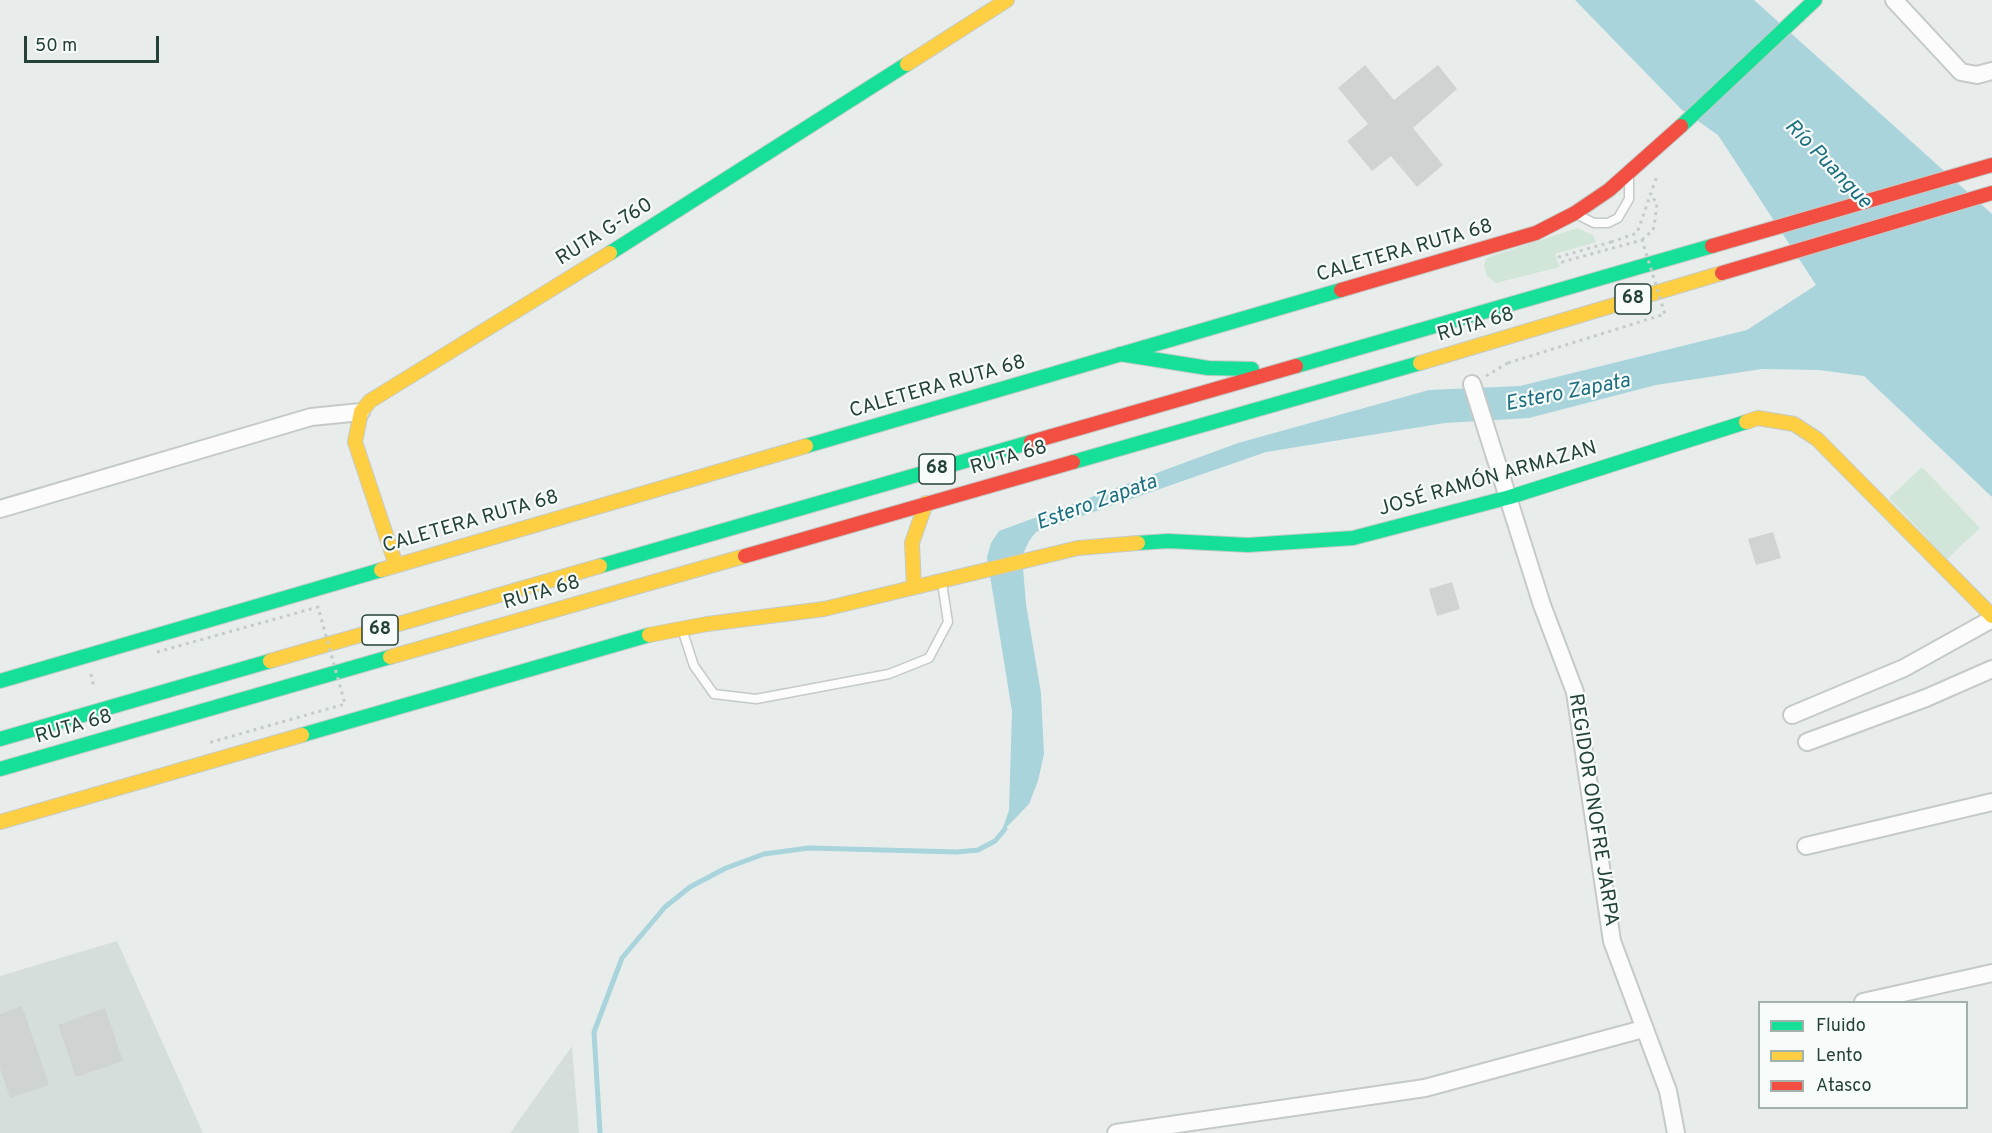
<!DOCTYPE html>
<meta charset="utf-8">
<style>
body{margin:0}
#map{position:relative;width:1992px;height:1133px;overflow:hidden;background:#e8edeb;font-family:Overpass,sans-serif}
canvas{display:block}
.legend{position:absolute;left:1758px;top:1001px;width:210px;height:108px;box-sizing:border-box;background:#f7fbf9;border:2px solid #a3b1ad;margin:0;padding:8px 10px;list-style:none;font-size:18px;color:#24423a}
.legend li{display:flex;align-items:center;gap:12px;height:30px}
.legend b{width:30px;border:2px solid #a3b1ad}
.scale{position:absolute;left:24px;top:36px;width:135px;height:27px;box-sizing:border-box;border:3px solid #24423a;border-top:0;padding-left:8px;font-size:18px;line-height:21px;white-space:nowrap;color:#24423a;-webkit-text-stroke:4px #f7fbf9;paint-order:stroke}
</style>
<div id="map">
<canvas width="1992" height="1133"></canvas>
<ul class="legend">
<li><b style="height:8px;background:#16e098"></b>Fluido</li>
<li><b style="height:8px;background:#ffcf43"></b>Lento</li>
<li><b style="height:8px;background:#f24e42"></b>Atasco</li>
</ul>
<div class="scale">50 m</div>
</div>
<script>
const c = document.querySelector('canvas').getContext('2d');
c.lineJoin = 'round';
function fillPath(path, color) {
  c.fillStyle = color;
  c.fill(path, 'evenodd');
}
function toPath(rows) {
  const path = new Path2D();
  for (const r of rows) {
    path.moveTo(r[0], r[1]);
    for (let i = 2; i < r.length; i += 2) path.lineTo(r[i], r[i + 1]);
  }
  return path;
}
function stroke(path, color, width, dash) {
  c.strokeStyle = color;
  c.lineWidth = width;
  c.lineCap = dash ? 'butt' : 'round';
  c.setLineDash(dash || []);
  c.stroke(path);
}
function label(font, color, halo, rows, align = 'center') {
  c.font = font + ' Overpass,sans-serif';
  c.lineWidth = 4.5;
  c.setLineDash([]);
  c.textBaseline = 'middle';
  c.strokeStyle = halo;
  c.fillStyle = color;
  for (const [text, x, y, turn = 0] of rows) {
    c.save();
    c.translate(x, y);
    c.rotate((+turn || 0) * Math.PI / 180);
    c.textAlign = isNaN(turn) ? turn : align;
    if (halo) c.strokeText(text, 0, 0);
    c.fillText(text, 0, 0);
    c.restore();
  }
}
fillPath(toPath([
 [117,941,203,1133,0,1133,0,976],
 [572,1046,579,1133,510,1133]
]), '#d6dedb');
fillPath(toPath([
 [1577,228,1593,235,1596,242,1555,254,1560,267,1496,283,1487,276,1484,266,1486,258],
 [1922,467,1980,528,1947,559,1889,498]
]), '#d1e6d8');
fillPath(toPath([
 [1575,0,1754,0,1992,214,1992,497,1864,376,1819,370,1762,369,1656,385,1529,418,1445,423,1266,452,1036,532,1029,541,1022,556,1026,604,1041,693,1044,754,1038,781,1029,804,1001,833,1009,810,1012,711,987,557,991,543,999,531,1238,443,1429,390,1520,386,1747,330,1816,285,1718,135,1682,110]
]), '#a9d4db');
stroke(toPath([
 [600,1133,594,1032,622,958,665,907,690,887,726,868,764,854,809,848,957,852,978,850,995,841,1005,829]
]), '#a9d4db', 5);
fillPath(toPath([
 [1365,65,1394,100,1438,65,1457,89,1413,128,1443,165,1417,187,1391,156,1372,171,1347,141,1368,124,1338,88],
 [1773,532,1781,558,1756,565,1748,539],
 [1452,582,1460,609,1437,616,1429,589],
 [22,1006,49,1085,10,1098,0,1068,0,1014],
 [105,1008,123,1061,76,1077,58,1025]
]), '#cfd4d2');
const lane = toPath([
 [1578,215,1594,223,1608,223,1618,218,1629,199,1629,176],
 [682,629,694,666,714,694,756,699,889,674,929,658,948,622,942,583]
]);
const street = toPath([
 [1894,0,1961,72,1977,75,1992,71],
 [1472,384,1542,605,1575,692,1612,941,1668,1091,1676,1133],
 [0,509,311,417,361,412],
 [1792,715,1904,668,1992,619],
 [1807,742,1926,698,1992,669],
 [1806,846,1992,802],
 [1863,1002,1992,973],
 [1116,1133,1425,1088,1643,1029]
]);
const fast = toPath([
 [1681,126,1815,0],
 [610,253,907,64],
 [1120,354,1208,368,1252,369],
 [1296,366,1712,246],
 [806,446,1341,290],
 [1073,462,1420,363],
 [1138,543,1168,541,1248,545,1353,538,1510,497,1746,422],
 [600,566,1031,442],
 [0,681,381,570],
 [302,735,649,635],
 [0,739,270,661],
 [0,769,390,657]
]);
const slow = toPath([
 [907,64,1007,0],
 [1420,363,1722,273],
 [1746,422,1758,418,1794,424,1817,439,1992,616],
 [396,565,355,442,361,412,370,401,610,253],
 [381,570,806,446],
 [914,587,912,543,926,503],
 [649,635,707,624,824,609,1078,548,1138,543],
 [390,657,745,556],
 [270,661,600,566],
 [0,822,302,735]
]);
const jam = toPath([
 [1712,246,1992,165],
 [1722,273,1992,193],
 [1341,290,1536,233,1575,213,1609,190,1681,126],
 [1031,442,1296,366],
 [745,556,1073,462]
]);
stroke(lane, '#c5cac8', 11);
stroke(street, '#c5cac8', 20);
stroke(fast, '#c3cbc8', 16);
stroke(slow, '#c3cbc8', 16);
stroke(jam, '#c3cbc8', 16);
stroke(toPath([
 [1642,240,1653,230,1655,220,1657,203,1651,196],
 [1611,242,1637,233,1657,176],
 [1486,376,1508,363],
 [91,674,94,688]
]), '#c3ccca', 3, [3, 4.5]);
stroke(lane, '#fcfcfc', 8);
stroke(street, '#fcfcfc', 16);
stroke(fast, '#16e098', 14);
stroke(slow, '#ffcf43', 14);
stroke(jam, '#f24e42', 14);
stroke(toPath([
 [1508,363,1665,314,1642,240,1562,262,1559,257,1611,242],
 [157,652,318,607,345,704,208,743]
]), '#c3ccca', 3, [3, 4.5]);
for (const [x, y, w] of [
 [1633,299,36],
 [937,469,36],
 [380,630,36]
]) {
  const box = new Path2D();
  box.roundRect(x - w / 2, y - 15, w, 30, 4.5);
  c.fillStyle = '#f7fbf9';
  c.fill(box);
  stroke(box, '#24423a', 1.5);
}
label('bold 18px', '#24423a', null, [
 ["68",1633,299],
 ["68",937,469],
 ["68",380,630]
]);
label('20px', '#24423a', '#f7fbf9', [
 ["RUTA G-760",605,233,-32],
 ["CALETERA RUTA 68",1405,252,-16],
 ["RUTA 68",1476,326,-16],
 ["CALETERA RUTA 68",938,388,-16],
 ["RUTA 68",1009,459,-16],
 ["JOSÉ RAMÓN ARMAZAN",1488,480,-16],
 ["CALETERA RUTA 68",471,523,-16],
 ["RUTA 68",542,594,-16],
 ["RUTA 68",74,728,-16],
 ["REGIDOR ONOFRE JARPA",1592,810,81]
]);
label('italic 21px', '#1c6f80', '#f7fbf9', [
 ["Río Puangue",1827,165,46],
 ["Estero Zapata",1568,394,-11],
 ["Estero Zapata",1097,504,-20]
]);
</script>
